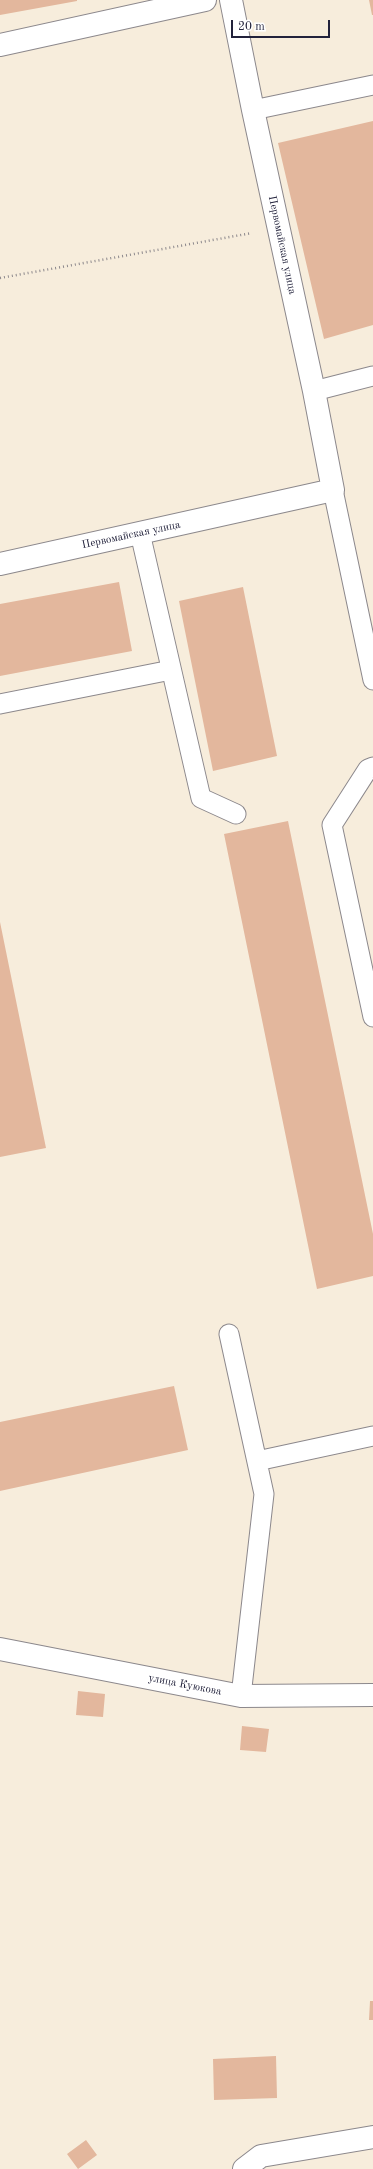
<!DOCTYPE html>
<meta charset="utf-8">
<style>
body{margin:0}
#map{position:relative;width:373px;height:2169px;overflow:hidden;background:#f7eddc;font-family:"Old Standard TT",serif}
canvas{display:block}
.scale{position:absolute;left:231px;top:20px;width:99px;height:18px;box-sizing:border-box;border:2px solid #22223b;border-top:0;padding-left:5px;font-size:12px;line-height:14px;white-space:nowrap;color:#22223b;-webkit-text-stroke:3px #fff;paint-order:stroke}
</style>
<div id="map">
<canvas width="373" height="2169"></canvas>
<div class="scale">20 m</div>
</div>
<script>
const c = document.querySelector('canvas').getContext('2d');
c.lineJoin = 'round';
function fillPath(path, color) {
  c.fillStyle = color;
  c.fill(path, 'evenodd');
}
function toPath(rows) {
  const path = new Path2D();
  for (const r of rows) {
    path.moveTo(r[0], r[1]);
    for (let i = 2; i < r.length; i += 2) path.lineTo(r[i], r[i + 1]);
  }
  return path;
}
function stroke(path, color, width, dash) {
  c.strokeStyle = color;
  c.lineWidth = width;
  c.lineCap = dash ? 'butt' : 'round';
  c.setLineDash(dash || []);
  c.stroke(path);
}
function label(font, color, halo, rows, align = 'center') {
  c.font = font + ' "Old Standard TT",serif';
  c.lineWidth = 3;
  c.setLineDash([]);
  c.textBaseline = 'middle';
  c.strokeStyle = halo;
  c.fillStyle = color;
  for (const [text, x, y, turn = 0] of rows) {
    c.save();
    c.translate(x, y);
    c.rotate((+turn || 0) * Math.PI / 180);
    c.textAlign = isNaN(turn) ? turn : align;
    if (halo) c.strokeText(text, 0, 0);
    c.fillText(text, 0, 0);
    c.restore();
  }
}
fillPath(toPath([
 [0,0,77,0,77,1,0,15],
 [369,0,373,0,373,15,372,15],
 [373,121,373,325,324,339,278,143],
 [119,582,132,651,0,676,0,604],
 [243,587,277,756,213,771,179,601],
 [288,821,373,1234,373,1276,317,1289,224,834],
 [0,922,46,1148,0,1157],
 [174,1386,188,1450,0,1491,0,1422],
 [78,1691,105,1694,103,1717,76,1715],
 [242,1726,269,1729,266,1752,240,1750],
 [370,2001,373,2001,373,2020,369,2020],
 [276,2056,277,2098,214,2100,213,2059],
 [86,2140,97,2155,78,2169,67,2154]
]), '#e3b79d');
const lane = toPath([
 [253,110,373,85],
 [314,391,373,376],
 [333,490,373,680],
 [140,533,201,798,236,814],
 [0,704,171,670],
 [373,767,368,769,332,825,373,1017],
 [229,1334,264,1494,241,1696],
 [257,1461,373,1436]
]);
const street = toPath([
 [0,45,205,0],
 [0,564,333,490,314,391,253,110,231,0],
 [0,1649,241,1696,373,1695],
 [244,2169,261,2156,373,2137]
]);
stroke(lane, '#8c888c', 21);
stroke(street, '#8c888c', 24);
stroke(toPath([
 [0,278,252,233]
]), '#8c888c', 2.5, [1, 3]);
stroke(lane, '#fff', 19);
stroke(street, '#fff', 22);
label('11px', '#22223b', '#fff', [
 ["Первомайская улица",282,245,78],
 ["Первомайская улица",131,535,-12],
 ["улица Куюкова",185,1685,11]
]);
</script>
